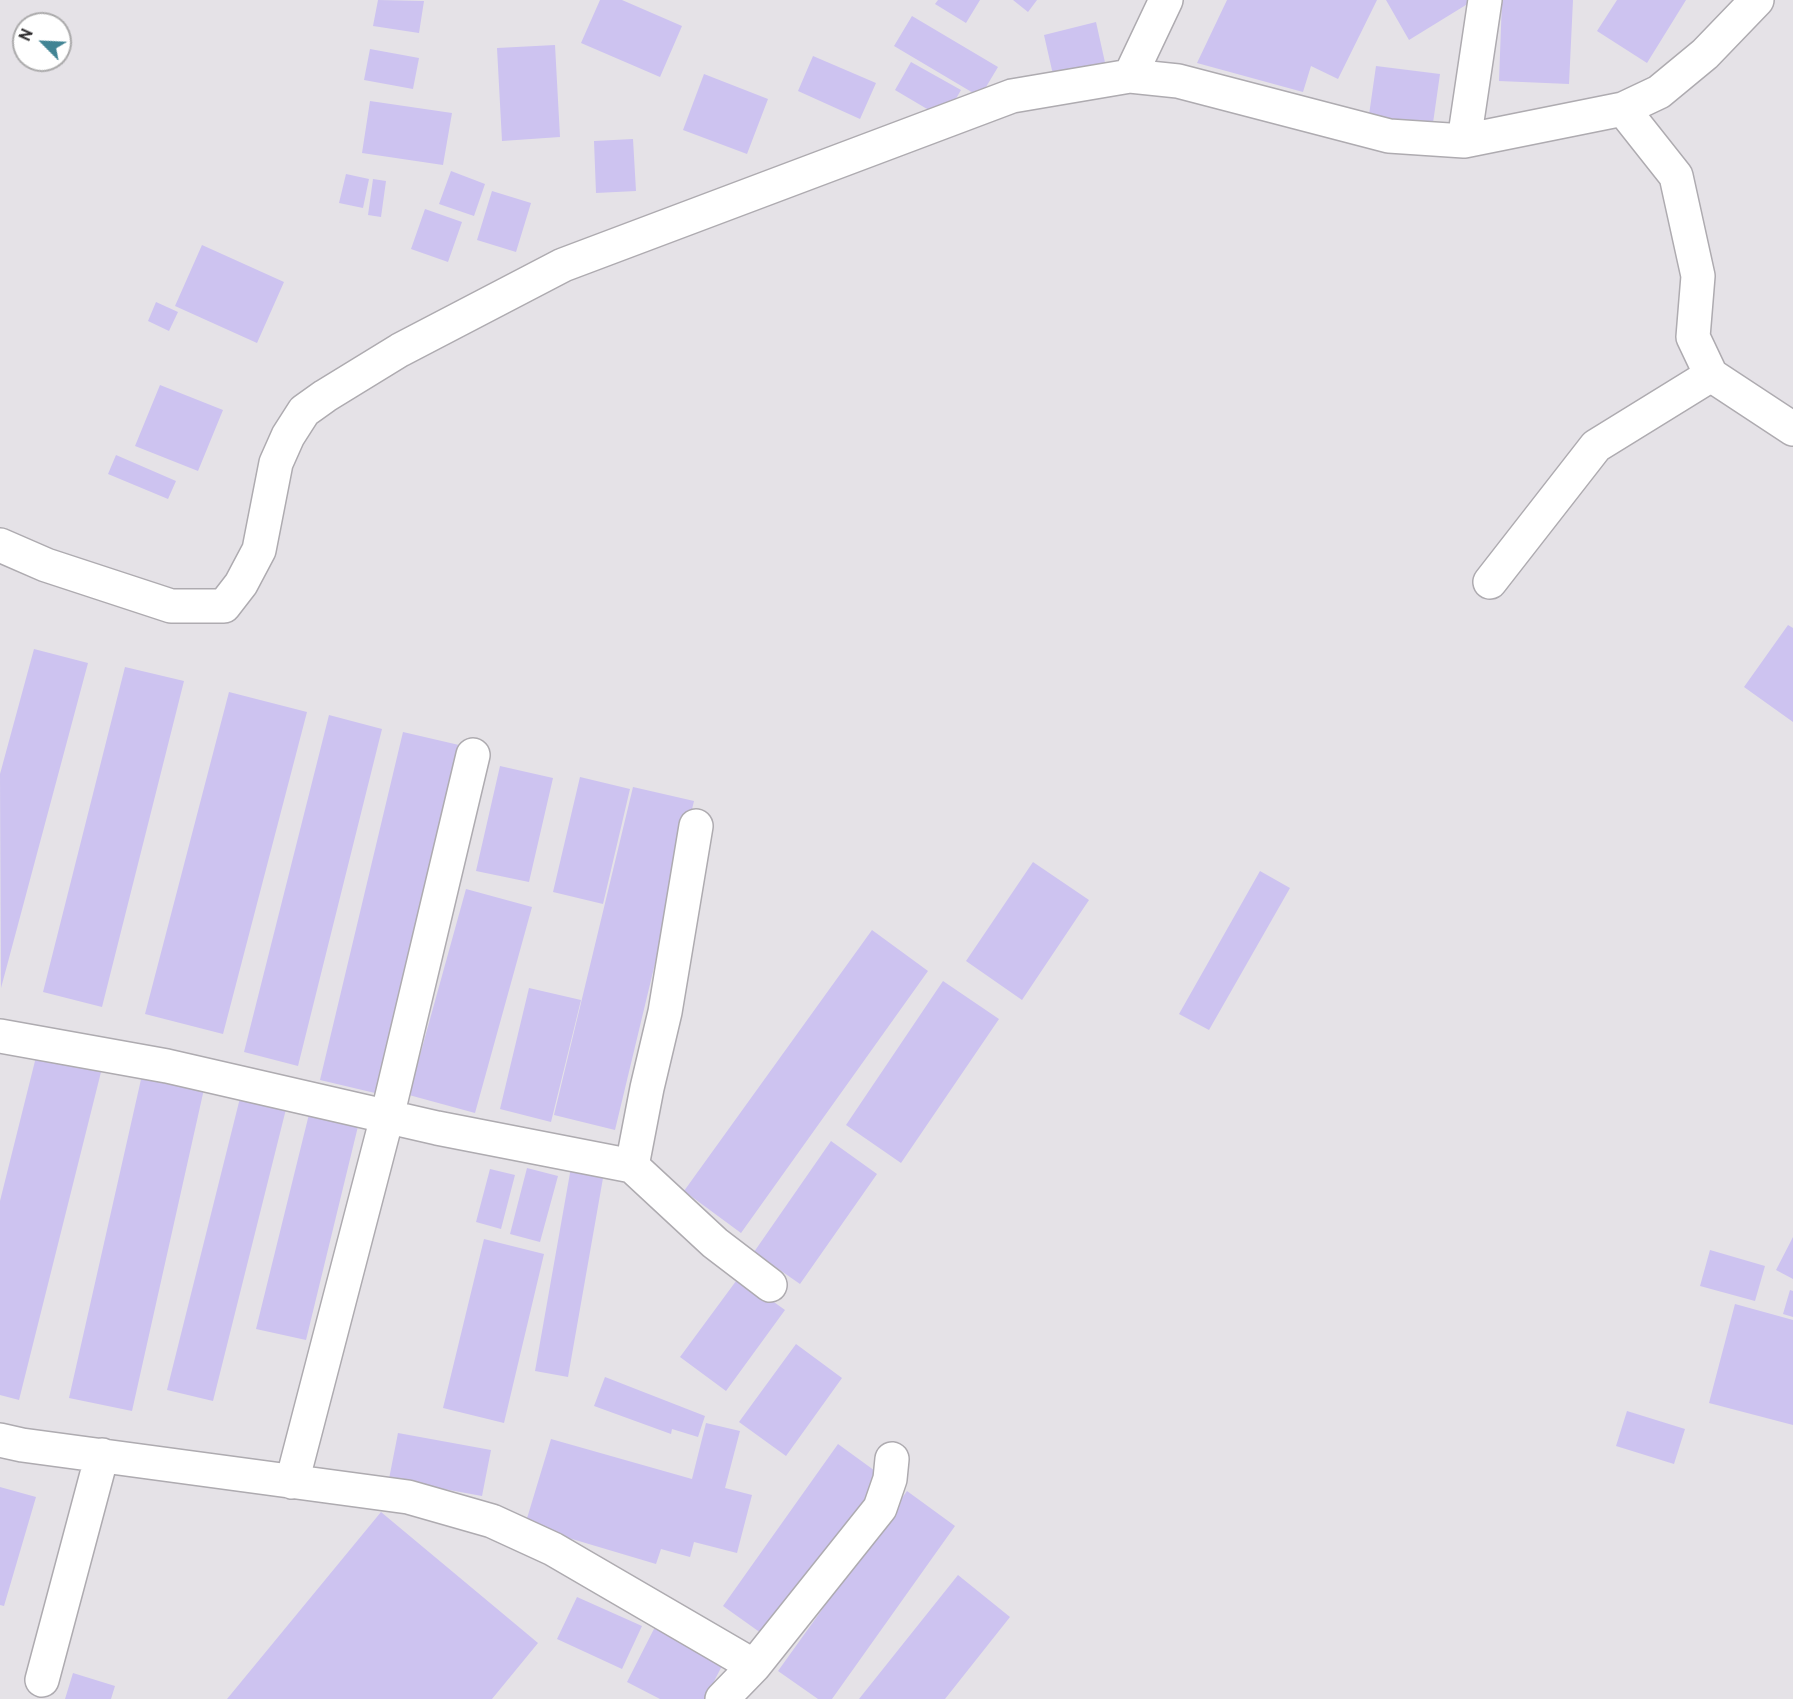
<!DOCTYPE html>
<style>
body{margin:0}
#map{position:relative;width:1793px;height:1699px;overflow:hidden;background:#e5e2e7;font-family:Overpass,sans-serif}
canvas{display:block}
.north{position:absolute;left:12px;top:12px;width:60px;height:60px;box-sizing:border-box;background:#fff;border:2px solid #abaaab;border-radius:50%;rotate:294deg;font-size:16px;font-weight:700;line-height:24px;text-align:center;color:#2c2a2c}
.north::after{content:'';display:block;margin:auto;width:21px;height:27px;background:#418494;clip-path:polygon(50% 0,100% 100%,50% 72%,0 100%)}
</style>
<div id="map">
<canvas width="1793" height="1699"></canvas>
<div class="north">N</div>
</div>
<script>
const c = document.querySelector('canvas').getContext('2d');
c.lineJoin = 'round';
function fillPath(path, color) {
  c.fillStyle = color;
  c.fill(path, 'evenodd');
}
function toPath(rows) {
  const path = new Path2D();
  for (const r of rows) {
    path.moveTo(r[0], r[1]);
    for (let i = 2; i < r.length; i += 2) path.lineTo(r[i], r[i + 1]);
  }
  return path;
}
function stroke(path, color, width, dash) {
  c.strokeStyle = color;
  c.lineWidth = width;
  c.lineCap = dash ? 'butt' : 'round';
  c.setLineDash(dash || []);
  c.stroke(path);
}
fillPath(toPath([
 [378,0,424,1,419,33,373,26],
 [600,0,622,0,682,26,660,77,581,43],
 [938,0,980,0,966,23,935,4],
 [1013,0,1037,0,1028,12],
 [1227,0,1377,0,1338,79,1311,66,1303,92,1197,63],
 [1386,0,1474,0,1409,40],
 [1502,0,1573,0,1569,84,1499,81],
 [1617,0,1686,0,1647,63,1597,31],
 [912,16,998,67,980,97,894,46],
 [1096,22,1106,67,1054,79,1044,35],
 [555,45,560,137,502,141,497,48],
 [370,49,419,58,413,89,364,80],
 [813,56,876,83,860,119,798,91],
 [911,62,961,90,944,119,895,90],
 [1376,66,1440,74,1432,130,1368,122],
 [704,74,768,99,747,154,683,130],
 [370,101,452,113,443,165,362,153],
 [633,139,636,191,596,193,594,141],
 [451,171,485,184,474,216,439,204],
 [346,174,369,179,363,208,339,203],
 [373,179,386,181,381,217,368,215],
 [492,191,531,203,516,252,477,240],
 [425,209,462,222,448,262,411,249],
 [202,245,284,282,257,343,175,306],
 [156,302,178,312,169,331,148,321],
 [160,385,223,410,198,471,135,446],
 [116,455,176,481,168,499,108,474],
 [1788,625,1793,628,1793,722,1744,687],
 [34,649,88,663,1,988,0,774],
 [125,667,184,681,102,1007,43,992],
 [229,692,307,712,223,1034,145,1014],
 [329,715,382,729,298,1066,244,1052],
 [403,732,459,745,375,1093,320,1080],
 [500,766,553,778,529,882,476,871],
 [580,777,630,789,603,904,553,892],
 [633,787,694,801,615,1130,554,1115],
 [1033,862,1089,900,1022,1000,966,961],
 [1260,871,1290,888,1209,1030,1179,1014],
 [466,889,532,907,475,1113,409,1095],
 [872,930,928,971,741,1233,684,1191],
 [943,981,999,1019,901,1163,846,1125],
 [529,988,581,1000,551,1122,500,1109],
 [39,1045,104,1060,19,1400,0,1395,0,1201],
 [142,1075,204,1089,132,1411,69,1398],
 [242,1090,288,1101,213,1401,167,1390],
 [312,1102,361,1114,306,1340,256,1329],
 [831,1141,877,1174,800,1284,754,1252],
 [573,1156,606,1161,568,1377,535,1371],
 [527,1168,558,1176,540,1242,510,1234],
 [490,1169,515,1175,501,1229,476,1222],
 [1793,1237,1793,1279,1776,1270],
 [484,1239,544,1254,504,1423,443,1408],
 [1710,1250,1765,1266,1755,1301,1700,1286],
 [739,1277,785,1310,726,1391,680,1357],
 [1790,1290,1793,1291,1793,1317,1783,1314],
 [1735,1304,1793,1320,1793,1425,1709,1403],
 [796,1344,842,1378,786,1456,739,1422],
 [605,1377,705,1416,698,1437,672,1429,671,1434,594,1406],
 [1627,1411,1685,1429,1674,1464,1616,1446],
 [706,1423,740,1431,725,1488,752,1495,737,1553,694,1542,690,1557,661,1549,656,1564,525,1525,551,1439,692,1479],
 [398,1433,491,1450,482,1496,389,1479],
 [838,1444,882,1476,768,1638,723,1606],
 [0,1487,36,1497,4,1606,0,1605],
 [907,1491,955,1526,832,1699,818,1699,778,1671],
 [381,1512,538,1643,492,1699,227,1699],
 [958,1575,1010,1617,945,1699,859,1699],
 [577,1597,642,1626,622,1669,557,1639],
 [657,1623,726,1658,705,1699,660,1699,627,1682],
 [73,1673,115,1686,111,1699,65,1699]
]), '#cdc3f0');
const minor = toPath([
 [1130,76,1166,0],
 [1623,109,1676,176,1698,276,1693,337,1711,375,1793,429],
 [1464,141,1485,0],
 [0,545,46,565,171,606,224,606,241,584,259,550,276,463,288,436,304,411,325,396,400,350,563,265,1012,96,1130,76,1178,81,1389,136,1464,141,1623,109,1659,92,1705,54,1757,0],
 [1490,582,1596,446,1711,375],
 [696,826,665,1012,647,1088,632,1166,715,1243,770,1285],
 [0,1036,167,1066,437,1128,632,1166],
 [0,1440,22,1445,408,1497,492,1521,553,1549,754,1666],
 [292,1482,387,1117,473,755],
 [42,1680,102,1455],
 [722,1699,754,1666,880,1508,890,1479,892,1459]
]);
stroke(minor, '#aeabb0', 36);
stroke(minor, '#fff', 33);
</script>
